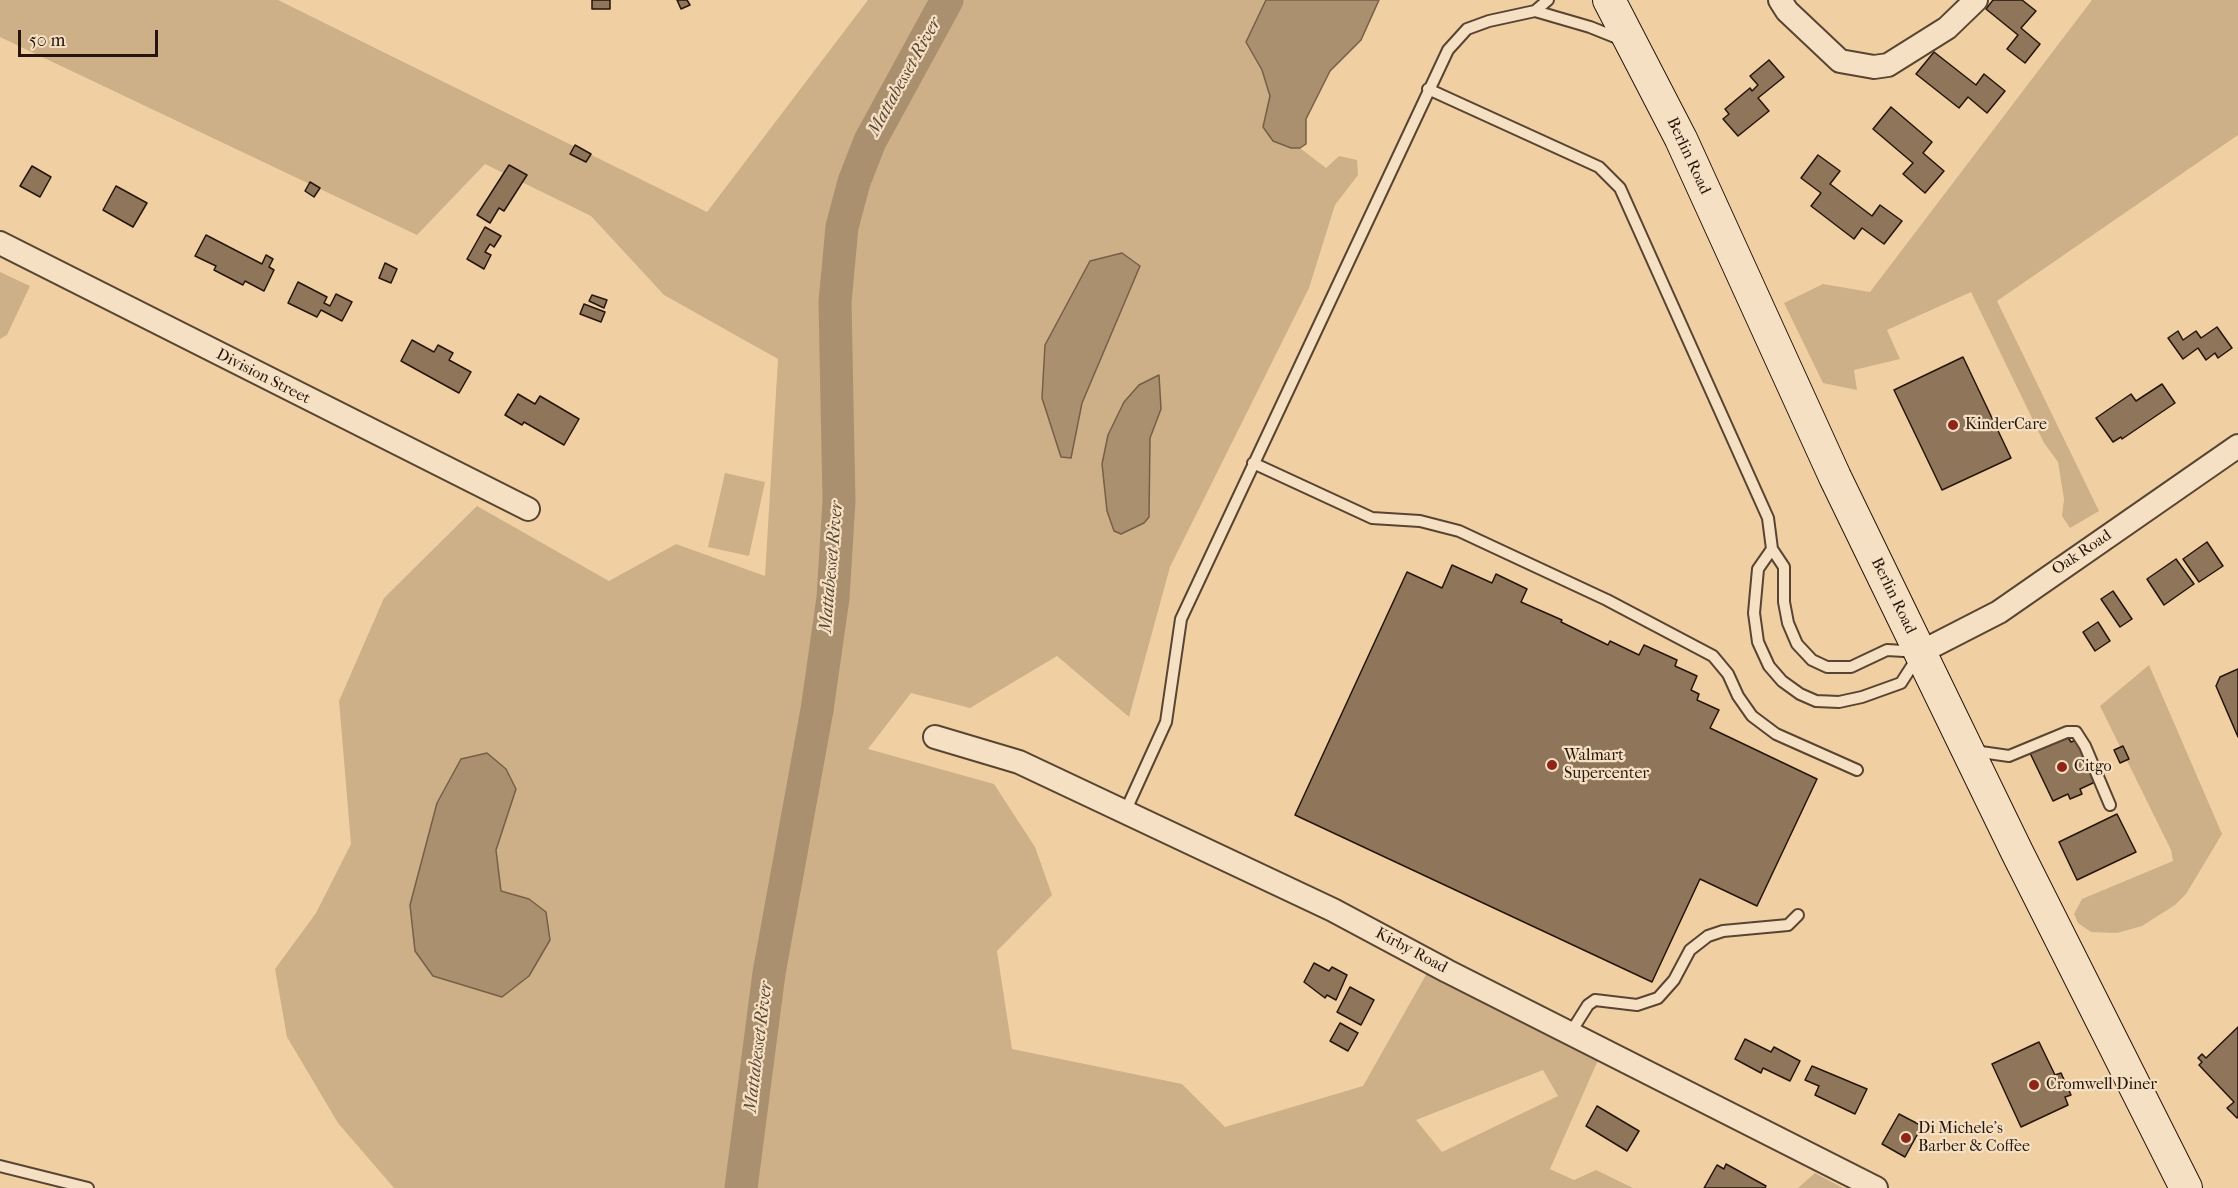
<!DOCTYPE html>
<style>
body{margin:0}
#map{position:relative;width:2238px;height:1188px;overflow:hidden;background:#f0d0a2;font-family:"IM FELL French Canon",serif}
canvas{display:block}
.scale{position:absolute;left:18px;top:30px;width:140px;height:27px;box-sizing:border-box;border:3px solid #26150c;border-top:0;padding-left:8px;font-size:18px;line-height:21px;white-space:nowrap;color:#26150c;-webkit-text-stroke:4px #f5e0c3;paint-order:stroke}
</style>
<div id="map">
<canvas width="2238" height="1188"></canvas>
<div class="scale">50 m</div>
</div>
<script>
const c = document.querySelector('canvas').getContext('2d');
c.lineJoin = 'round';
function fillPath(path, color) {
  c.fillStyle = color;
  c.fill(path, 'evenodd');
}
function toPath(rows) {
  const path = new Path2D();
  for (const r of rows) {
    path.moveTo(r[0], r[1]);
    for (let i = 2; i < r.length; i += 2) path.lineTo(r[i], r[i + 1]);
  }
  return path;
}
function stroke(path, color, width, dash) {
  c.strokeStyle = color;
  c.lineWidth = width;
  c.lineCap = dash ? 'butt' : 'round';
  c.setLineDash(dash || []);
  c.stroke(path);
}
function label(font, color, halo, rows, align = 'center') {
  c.font = font + ' "IM FELL French Canon",serif';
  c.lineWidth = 4.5;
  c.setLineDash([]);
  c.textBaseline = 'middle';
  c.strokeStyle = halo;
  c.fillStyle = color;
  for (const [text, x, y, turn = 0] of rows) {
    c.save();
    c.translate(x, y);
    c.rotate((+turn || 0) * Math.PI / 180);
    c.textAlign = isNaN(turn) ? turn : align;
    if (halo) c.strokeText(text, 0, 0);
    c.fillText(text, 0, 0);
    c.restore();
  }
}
fillPath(toPath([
 [0,0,278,0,707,212,868,0,1266,0,1247,42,1262,70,1270,96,1263,127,1291,148,1300,148,1326,168,1339,156,1357,160,1358,175,1335,205,1309,288,1170,567,1129,717,1057,656,970,708,911,693,868,749,994,784,1035,847,1052,895,997,951,1012,1049,1182,1084,1225,1127,1363,1086,1427,973,1599,1058,1550,1169,1574,1180,1596,1170,1633,1188,394,1188,338,1123,287,1037,275,969,316,913,351,844,339,701,384,598,477,506,609,581,676,544,765,576,778,359,664,295,591,216,485,164,417,235,0,37],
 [1543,1070,1558,1096,1442,1152,1416,1120],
 [2092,0,2238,0,2238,135,1997,301,2099,511,2070,528,2062,516,2064,499,2058,462,2044,443,1971,292,1887,330,1900,359,1854,370,1857,390,1823,383,1784,303,1823,284,1870,292],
 [0,272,30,286,7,335,0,339],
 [725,473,765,482,749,556,708,547],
 [2149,665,2222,834,2186,894,2175,905,2142,926,2117,933,2091,932,2078,923,2074,914,2082,899,2173,861,2171,850,2100,706],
 [1815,1173,1843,1188,1798,1188]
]), '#ceb088');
const water = toPath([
 [1266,0,1379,0,1361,40,1330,71,1306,119,1306,144,1300,148,1291,148,1273,141,1263,127,1270,96,1262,70,1246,42,1266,0],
 [1122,253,1140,266,1082,403,1071,458,1061,457,1042,398,1045,345,1090,261,1122,253],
 [1159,375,1161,409,1150,438,1149,517,1144,523,1121,534,1114,531,1107,511,1102,464,1108,435,1124,402,1139,385,1159,375],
 [487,753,506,769,516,789,496,850,501,891,529,899,546,912,550,940,529,976,502,997,433,976,415,951,410,905,437,803,461,759,487,753]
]);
fillPath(water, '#ab906f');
stroke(water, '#765f47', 1.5);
stroke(toPath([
 [741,1188,769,973,817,710,833,598,839,501,835,302,842,227,854,182,870,141,947,0]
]), '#ab906f', 33);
const building = toPath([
 [592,0,610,0,610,9,592,9,592,0],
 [677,0,687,0,690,5,681,9,677,0],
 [1993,0,2022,0,2036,11,2021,28,2040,44,2025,63,2007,49,2018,35,1986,9,1993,0],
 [1934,52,1976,85,1984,74,2005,91,1987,113,1968,97,1959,108,1916,74,1934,52],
 [1769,60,1784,77,1758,98,1769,111,1738,136,1723,119,1729,114,1725,109,1750,88,1752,91,1758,85,1750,76,1769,60],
 [1891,107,1932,142,1923,153,1944,171,1925,193,1903,174,1913,163,1873,129,1891,107],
 [575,145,591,154,586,162,570,154,575,145],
 [1818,155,1840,171,1830,184,1872,216,1880,205,1902,221,1884,244,1862,228,1854,239,1811,206,1821,193,1801,178,1818,155],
 [509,165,527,175,504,211,499,208,490,223,477,215,509,165],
 [32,166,51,177,40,197,20,186,32,166],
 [310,182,320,188,314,197,305,191,310,182],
 [116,186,147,203,133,227,103,210,116,186],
 [485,227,501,236,494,247,490,244,485,252,491,255,484,269,467,259,485,227],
 [206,235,262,264,266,255,273,259,269,267,274,270,264,291,245,281,243,285,214,270,216,266,195,256,206,235],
 [385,263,397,269,391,283,379,278,385,263],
 [298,282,327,297,324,303,330,306,336,294,352,302,342,321,321,310,317,317,288,303,298,282],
 [592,295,607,300,604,308,589,301,592,295],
 [584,304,605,312,601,322,580,314,584,304],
 [2217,327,2232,348,2218,358,2215,353,2206,360,2198,348,2183,359,2168,338,2178,331,2183,340,2196,331,2201,338,2217,327],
 [412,340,434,352,438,345,453,353,449,360,471,372,459,393,401,361,412,340],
 [1963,357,2011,458,1942,490,1894,390,1963,357],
 [2162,384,2175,403,2122,439,2121,437,2113,442,2096,418,2131,394,2136,401,2162,384],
 [518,394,535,404,540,396,579,419,564,445,524,422,522,425,505,415,518,394],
 [2207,542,2223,566,2199,582,2183,559,2207,542],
 [2176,559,2194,584,2164,605,2147,579,2176,559],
 [1452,565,1492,583,1496,574,1527,589,1521,602,1562,620,1561,622,1608,645,1610,641,1639,655,1644,645,1677,660,1675,666,1697,676,1691,690,1699,694,1697,700,1719,710,1710,728,1817,779,1757,906,1700,879,1652,982,1295,815,1407,572,1442,588,1452,565],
 [2113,591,2132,619,2120,627,2101,599,2113,591],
 [2098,622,2110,641,2095,651,2083,632,2098,622],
 [2238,669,2238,737,2216,686,2220,677,2238,669],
 [2067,736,2071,742,2076,740,2095,782,2080,789,2082,794,2070,799,2068,794,2053,801,2030,753,2067,736],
 [2123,746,2129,759,2120,763,2114,750,2123,746],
 [2117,814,2136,852,2077,880,2059,842,2117,814],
 [1314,963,1329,971,1332,967,1347,975,1336,1000,1327,995,1325,998,1304,982,1314,963],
 [1350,987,1374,1000,1361,1025,1337,1012,1350,987],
 [1340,1023,1358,1033,1348,1051,1330,1041,1340,1023],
 [2238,1027,2238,1117,2237,1118,2227,1108,2234,1102,2199,1065,2202,1062,2198,1058,2202,1054,2206,1058,2238,1027],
 [1745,1039,1771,1052,1774,1047,1800,1061,1790,1081,1763,1068,1761,1073,1735,1059,1745,1039],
 [2039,1042,2055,1075,2061,1073,2071,1095,2065,1097,2068,1105,2021,1127,1992,1064,2039,1042],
 [1812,1066,1867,1089,1855,1114,1815,1095,1819,1086,1805,1080,1812,1066],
 [1597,1106,1639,1131,1627,1151,1586,1126,1597,1106],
 [1899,1114,1922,1126,1905,1157,1882,1144,1899,1114],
 [1726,1164,1766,1186,1765,1188,1704,1188,1717,1165,1724,1169,1726,1164]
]);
fillPath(building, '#8f765a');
stroke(building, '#26150c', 1.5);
const service = toPath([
 [1535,11,1590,27,1620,39],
 [1428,89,1599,167,1620,188,1768,518,1772,549,1784,567,1784,602,1788,623,1797,644,1812,660,1827,667,1851,667,1887,650,1921,652,1901,683,1862,697,1839,702,1816,701,1800,694,1782,681,1769,666,1758,642,1754,613,1758,569,1772,549],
 [1253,463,1372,518,1420,521,1459,531,1607,600,1713,656,1728,674,1738,696,1752,716,1776,734,1857,770],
 [1974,751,2009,756,2067,732,2076,732,2085,746,2110,805],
 [1125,812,1166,722,1181,619,1448,50,1467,29,1489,21,1535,11,1548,0],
 [1571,1032,1588,1005,1595,1000,1637,1005,1658,998,1674,980,1690,950,1708,936,1723,931,1788,925,1798,915],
 [0,1166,88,1188]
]);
const minor = toPath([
 [1780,0,1787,11,1840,61,1874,67,1888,65,1947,28,1976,0],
 [0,243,528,509],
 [1921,652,1999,612,2238,446],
 [935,737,1019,762,1333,910,1447,971,1876,1188]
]);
const secondary = toPath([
 [1609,0,1681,139,1835,477,2017,852,2186,1188]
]);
stroke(service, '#584432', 14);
stroke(minor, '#584432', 26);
stroke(secondary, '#26150c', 34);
stroke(service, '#f5e0c3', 10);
stroke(minor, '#f5e0c3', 22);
stroke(secondary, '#f5e0c3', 32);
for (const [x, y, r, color] of [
 [1953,425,6,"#8f2418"],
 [1552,765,6,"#8f2418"],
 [2062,767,6,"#8f2418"],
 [2034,1085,6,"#8f2418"],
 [1906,1138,6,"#8f2418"]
]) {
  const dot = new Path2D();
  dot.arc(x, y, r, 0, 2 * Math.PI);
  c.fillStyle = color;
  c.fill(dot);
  stroke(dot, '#f5e0c3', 2);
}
label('16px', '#26150c', '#f5e0c3', [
 ["Berlin Road",1688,156,65],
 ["Division Street",263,377,27],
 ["Oak Road",2082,553,-34],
 ["Berlin Road",1893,596,64],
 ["Kirby Road",1411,951,28]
]);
label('16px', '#26150c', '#f5e0c3', [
 ["KinderCare",1965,425],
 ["Walmart",1564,756],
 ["Supercenter",1564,774],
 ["Citgo",2074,767],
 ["Cromwell Diner",2046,1085],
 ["Di Michele's",1918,1129],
 ["Barber & Coffee",1918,1147]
], 'left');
label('italic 18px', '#5b4634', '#f5e0c3', [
 ["Mattabesset River",905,77,-61],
 ["Mattabesset River",832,567,-85],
 ["Mattabesset River",759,1047,-83]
]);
</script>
